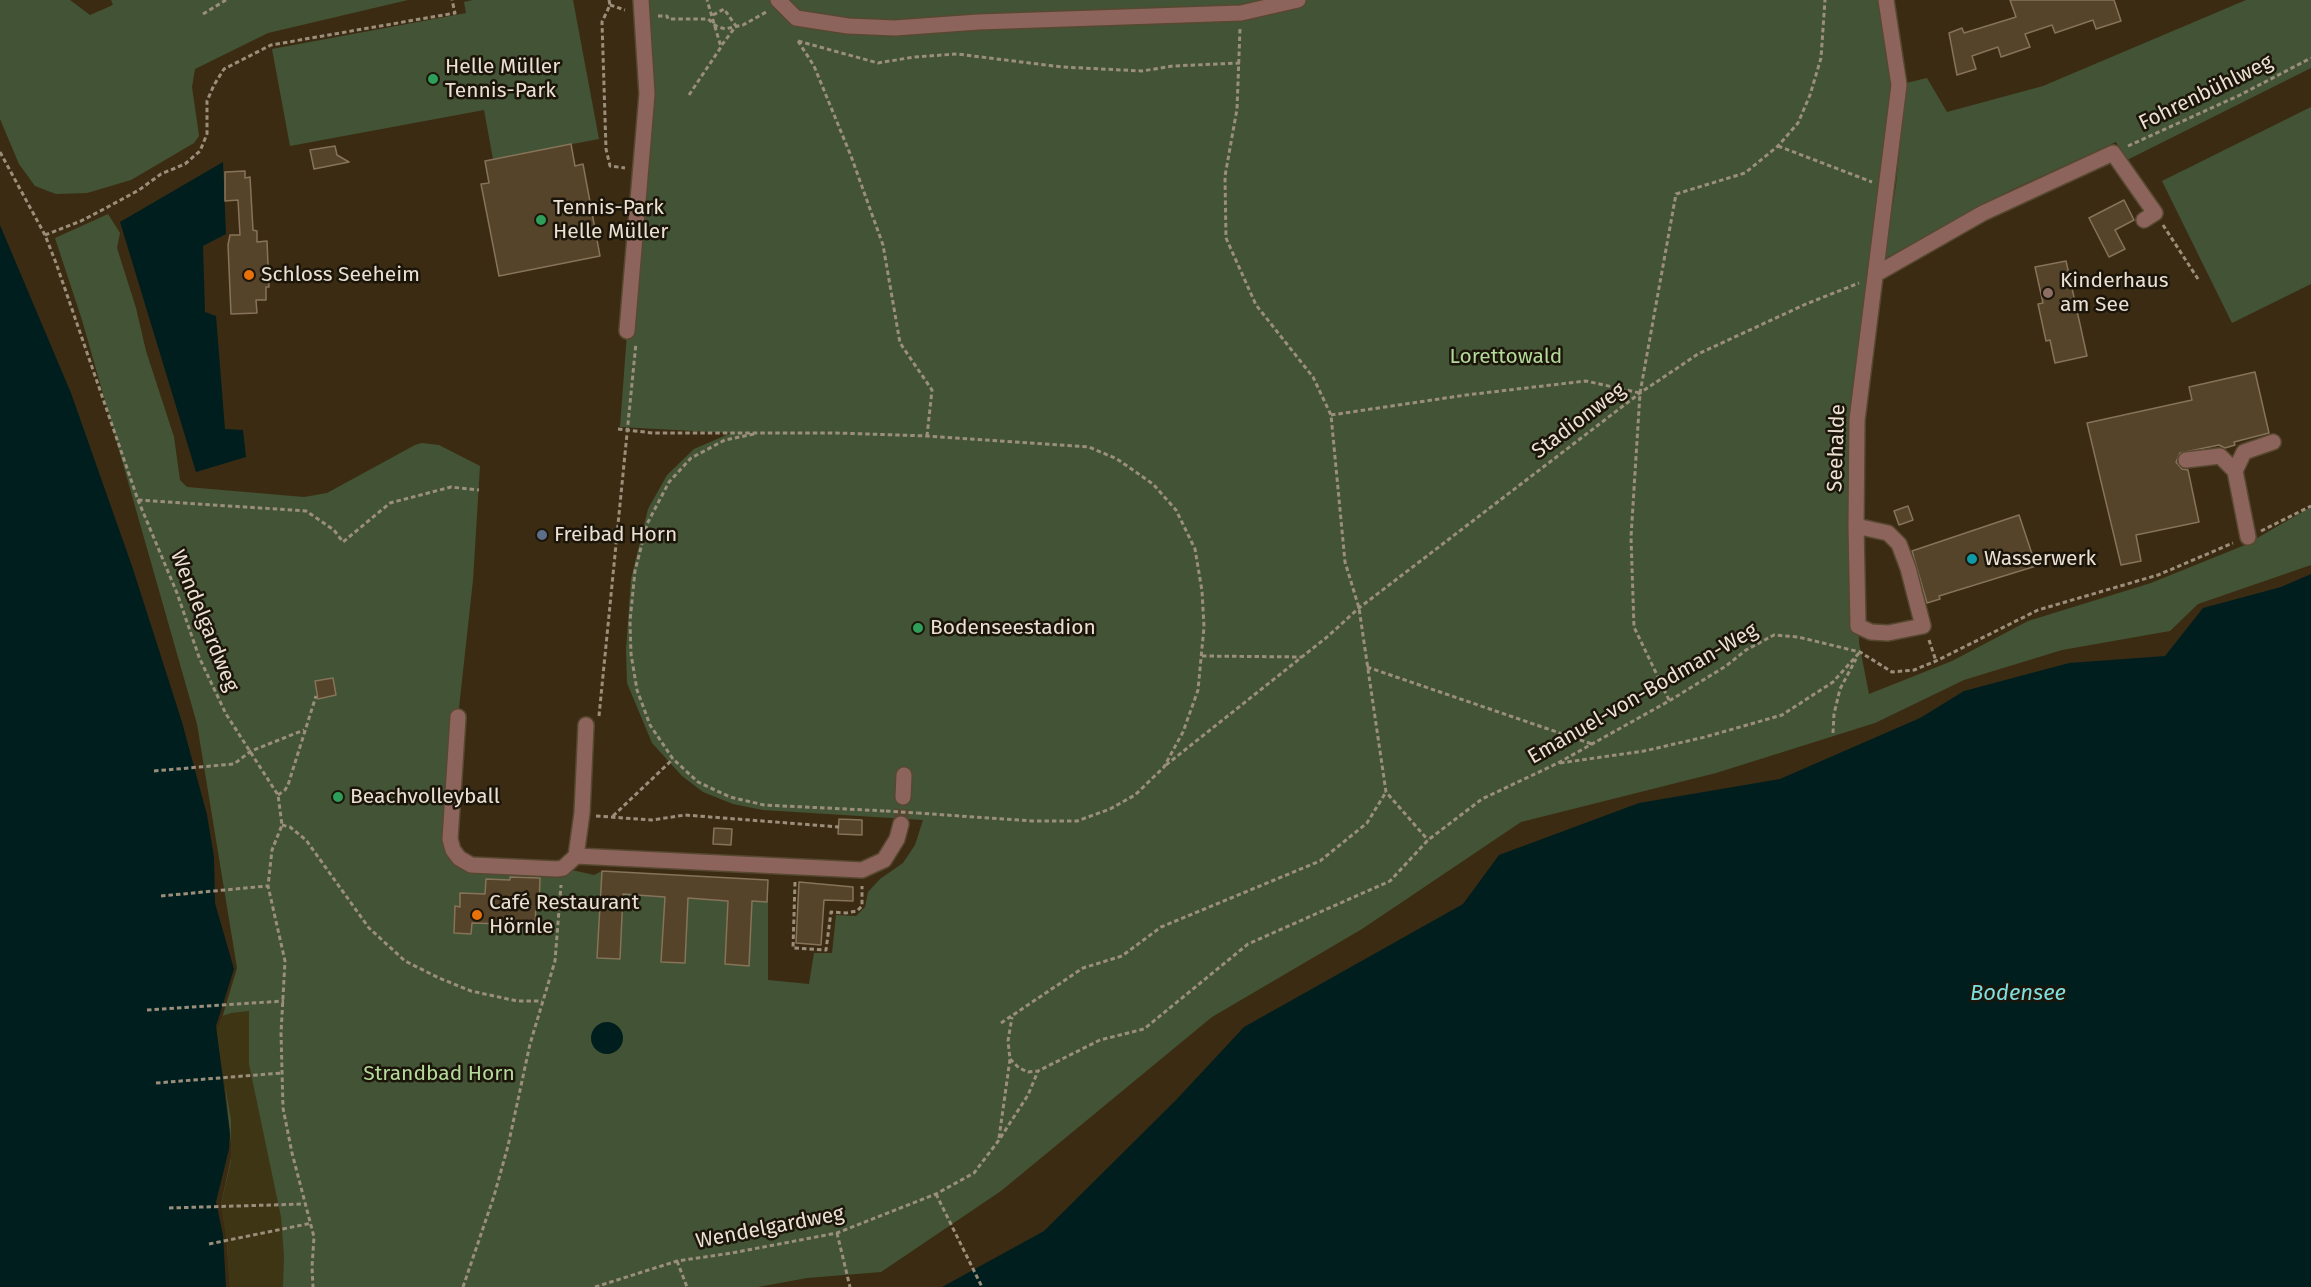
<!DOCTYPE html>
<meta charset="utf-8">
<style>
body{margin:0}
canvas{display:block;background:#3b2b12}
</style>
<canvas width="2311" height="1287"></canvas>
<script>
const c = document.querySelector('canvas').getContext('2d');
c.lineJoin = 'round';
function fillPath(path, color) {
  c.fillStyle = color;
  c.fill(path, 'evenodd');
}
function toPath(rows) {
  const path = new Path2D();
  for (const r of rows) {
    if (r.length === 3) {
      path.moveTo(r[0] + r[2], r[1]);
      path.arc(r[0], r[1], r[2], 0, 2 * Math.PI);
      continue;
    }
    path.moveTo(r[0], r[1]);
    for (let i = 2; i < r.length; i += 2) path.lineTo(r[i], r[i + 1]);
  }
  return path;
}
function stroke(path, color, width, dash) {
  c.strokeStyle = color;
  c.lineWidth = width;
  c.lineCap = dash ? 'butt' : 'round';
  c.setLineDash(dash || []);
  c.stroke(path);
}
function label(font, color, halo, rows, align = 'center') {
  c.font = font + ' "Fira Sans",sans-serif';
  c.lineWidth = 5;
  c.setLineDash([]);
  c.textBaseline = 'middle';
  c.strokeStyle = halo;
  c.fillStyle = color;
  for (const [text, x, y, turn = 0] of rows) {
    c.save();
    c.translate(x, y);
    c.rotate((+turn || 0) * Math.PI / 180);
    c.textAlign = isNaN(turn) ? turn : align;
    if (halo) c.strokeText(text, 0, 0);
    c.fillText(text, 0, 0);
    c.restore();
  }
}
fillPath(toPath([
 [0,0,70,0,90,15,113,5,111,0,408,0,268,33,195,69,192,87,199,136,194,143,131,180,87,193,56,194,35,186,19,164,0,119],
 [473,0,573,0,599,139,493,159,484,110,290,146,272,49,466,13,464,2],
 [645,0,1886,0,1899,85,1876,274,1856,526,1859,643,1869,694,1952,661,2028,621,2151,583,2245,545,2311,507,2311,565,2198,604,2170,631,2062,650,1964,680,1875,723,1716,773,1521,822,1362,929,1212,1017,1001,1191,881,1272,807,1278,758,1287,230,1287,226,1233,221,1204,232,1153,219,1028,237,968,197,724,82,320,55,238,108,214,120,233,117,248,136,308,146,351,174,437,180,480,187,487,304,497,327,493,415,445,422,443,439,445,480,466,473,580,458,717,450,839,459,858,563,868,594,875,602,871,768,880,768,980,809,984,814,953,832,953,836,915,856,916,865,907,868,892,880,879,903,863,915,845,923,820,763,810,733,804,703,792,682,776,652,743,627,683,626,650,631,579,648,509,667,475,694,449,731,433,620,427,647,65],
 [2246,0,2311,0,2311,68,2127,160,2116,142,2009,191,1884,259,1896,185,1906,83,1927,78,1947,112,2043,86],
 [2311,107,2311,284,2232,323,2162,181]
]), '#425435');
fillPath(toPath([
 [249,1011,249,1064,281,1217,284,1256,283,1287,230,1287,229,1277,227,1242,221,1205,231,1161,231,1120,216,1033,222,1016,231,1013]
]), '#3e3515');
fillPath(toPath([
 [223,162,226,234,203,246,205,312,216,316,225,429,243,430,246,457,196,472,120,222],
 [0,225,71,393,133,569,182,722,207,815,214,857,215,903,234,969,216,1026,230,1134,229,1149,216,1202,223,1235,226,1287,0,1287],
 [2311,574,2311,1287,942,1287,1044,1231,1176,1100,1244,1027,1463,904,1499,855,1639,803,1780,779,1920,718,1964,691,2069,663,2165,656,2203,608,2281,587],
 [607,1038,16]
]), '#001e1e');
const building = toPath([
 [2010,0,2114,0,2121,21,2096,29,2093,20,2055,33,2052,25,2025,34,2030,47,2001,57,1998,47,1972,56,1976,69,1957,75,1949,33,1962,28,1964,33,2016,17,2010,0],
 [571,144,575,166,583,164,600,256,499,276,481,184,489,183,485,161,571,144],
 [335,146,337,155,349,162,314,169,310,150,335,146],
 [245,171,245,178,250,177,253,230,257,231,257,242,267,241,269,287,266,287,266,300,256,300,257,313,231,314,228,245,230,235,240,235,238,200,225,201,225,172,245,171],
 [2124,200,2134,220,2115,230,2125,249,2109,257,2089,218,2124,200],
 [2066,261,2087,356,2055,363,2050,340,2046,341,2038,304,2043,303,2035,267,2066,261],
 [2255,372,2269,433,2234,442,2235,445,2225,448,2219,445,2180,453,2176,462,2182,469,2188,470,2199,522,2136,535,2141,561,2121,565,2087,423,2192,400,2189,387,2255,372],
 [1908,506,1913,520,1899,525,1894,511,1908,506],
 [2019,515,2036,566,1939,596,1940,599,1927,603,1912,551,2019,515],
 [333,678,336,695,318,699,315,681,333,678],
 [839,819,862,820,862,835,838,834,839,819],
 [714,828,732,829,731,845,713,844,714,828],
 [602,871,768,880,767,902,752,901,749,966,725,964,728,901,688,898,685,963,661,962,665,897,623,894,620,959,597,958,602,871],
 [510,877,540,878,539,906,536,906,535,925,472,923,471,934,454,933,455,906,460,907,460,893,485,894,486,879,510,880,510,877],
 [799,882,853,887,853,901,824,900,821,945,796,943,799,882]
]);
fillPath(building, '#55442a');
stroke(building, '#867359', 1.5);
stroke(toPath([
 [901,824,903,797]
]), '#55462f', 15, [15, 8]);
const minor = toPath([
 [778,0,796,18,848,26,895,28,978,22,1241,13,1298,0],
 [1876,274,1983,213,2113,153,2155,213,2144,220],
 [627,331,647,94,641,0],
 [2186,460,2220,456,2235,471,2248,537],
 [2235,471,2244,452,2273,442],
 [1856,526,1888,533,1899,544,1908,568,1923,626,1888,633,1871,632,1858,626,1856,526,1857,420,1899,85,1886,0],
 [458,717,450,839,453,850,459,858,471,865,557,869,563,868,576,856,582,813,586,725],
 [903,797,904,775],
 [576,856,862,870,884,860,897,839,901,824]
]);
stroke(minor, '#574831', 18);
stroke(toPath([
 [609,0,610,5,602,22,606,149,610,166,625,168],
 [610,5,625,10],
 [203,14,226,0],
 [713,15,724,9,736,26,721,46],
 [658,16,667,16,668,19,708,19,716,26,725,29,743,25,768,11],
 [1240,29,1237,109,1225,176,1226,238,1256,305,1313,377,1331,415,1345,562,1359,608,1386,792,1428,840],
 [798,41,878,63,914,57,957,54,1062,67,1142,71,1173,66,1240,63],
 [798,41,814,66,851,156,883,245,900,343,932,390,927,436],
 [689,95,721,47,707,0],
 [1778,146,1872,182],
 [2128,146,2240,95,2311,58],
 [0,152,45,235,56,263,138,500,177,593,199,657,226,714,278,795,282,825,272,850,268,886,285,961,281,1033,283,1108,292,1153,314,1237,312,1267,313,1287],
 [2163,225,2198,279],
 [45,235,81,221,104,209,139,190,161,174,185,164,200,151,207,134,207,101,214,85,224,69,271,45,455,13,452,0],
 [1331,415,1466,395,1586,381,1640,393],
 [618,429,653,433,836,433,927,436,1089,447,1117,459,1153,484,1176,510,1195,549,1202,591,1204,627,1198,690,1183,732,1164,767,1135,795,1110,809,1077,821,1032,821,917,813],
 [754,434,725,440,691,458,669,482,647,524,635,571,630,621,631,654,637,690,650,725,673,759,698,782,730,797,764,805,886,811],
 [138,500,306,511,334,530,343,542,390,503,451,487,479,490],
 [2261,531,2311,506],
 [1929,640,1936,661],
 [1202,656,1302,657],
 [1367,667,1592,744],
 [1669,700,1634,627,1631,537,1640,393,1676,194,1745,173,1778,146,1798,123,1810,95,1821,58,1825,0],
 [599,716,636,343],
 [1833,733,1834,714,1840,689,1856,659],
 [1560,763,1644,751,1705,737,1782,715,1833,682,1860,652],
 [1166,765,1327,637,1359,608,1640,393,1698,354,1806,304,1859,283],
 [154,771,234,764,251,751,304,730],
 [278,795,285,790,288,785,316,696],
 [596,816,652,820,685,815,839,827],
 [613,816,673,759],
 [282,825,290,827,306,840,369,928,405,961,439,978,471,991,517,1001,542,1001],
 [795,882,793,948,826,950,831,912,846,913,857,911,862,906,862,886],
 [161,896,267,886],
 [147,1010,284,1001],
 [1001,1023,1083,968,1122,956,1161,927,1320,861,1367,823,1386,792],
 [1010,1059,1019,1068,1028,1072,1038,1071,1100,1040,1144,1029,1248,944,1390,881,1428,840,1482,799,1558,763,1669,701,1726,666,1746,650,1774,635,1798,637,1860,652,1892,672,1914,670,1936,661,2038,610,2158,575,2233,543],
 [156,1083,282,1073],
 [999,1138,1010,1059,1008,1041,1012,1017],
 [936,1194,982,1287],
 [169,1208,305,1204],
 [837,1233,850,1287],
 [209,1244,312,1223],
 [677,1261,687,1287],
 [463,1287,494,1196,508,1146,530,1044,555,961,561,885],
 [595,1287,677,1261,732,1253,837,1233,936,1194,974,1173,999,1140,1028,1095,1038,1071]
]), '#9b8e7b', 3, [4.5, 3]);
stroke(minor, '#8d645b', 15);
stroke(toPath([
 [886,811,917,813]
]), '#9b8e7b', 3, [4.5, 3]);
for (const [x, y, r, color] of [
 [433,79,6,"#2e9e5b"],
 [541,220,6,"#2e9e5b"],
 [249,275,6,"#e8710a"],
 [2048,293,6,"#8d6e63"],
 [542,535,6,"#5c6f8a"],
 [1972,559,6,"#0f9aa8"],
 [918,628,6,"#2e9e5b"],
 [338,797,6,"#2e9e5b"],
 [477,915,6,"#e8710a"]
]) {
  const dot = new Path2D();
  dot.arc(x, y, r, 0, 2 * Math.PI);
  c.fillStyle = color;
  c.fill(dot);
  stroke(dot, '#1c150a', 2);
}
label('21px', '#ebe0d2', '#1c150a', [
 ["Helle Müller",445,67],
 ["Tennis-Park",445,91],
 ["Tennis-Park",553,208],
 ["Helle Müller",553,232],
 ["Schloss Seeheim",261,275],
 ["Kinderhaus",2060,281],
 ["am See",2060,305],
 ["Freibad Horn",554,535],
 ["Wasserwerk",1984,559],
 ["Bodenseestadion",930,628],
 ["Beachvolleyball",350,797],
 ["Café Restaurant",489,903],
 ["Hörnle",489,927]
], 'left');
label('21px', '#ebe0d2', '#1c150a', [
 ["Fohrenbühlweg",2206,93,-26],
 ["Stadionweg",1579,421,-37],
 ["Seehalde",1837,448,-88],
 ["Wendelgardweg",204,621,68],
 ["Emanuel-von-Bodman-Weg",1643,694,-30],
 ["Wendelgardweg",770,1228,-11]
]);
label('21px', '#b4da9b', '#1c150a', [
 ["Lorettowald",1506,357],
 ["Strandbad Horn",439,1074]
]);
label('italic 22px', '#7ddfe0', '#1c150a', [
 ["Bodensee",2018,994]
]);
</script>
